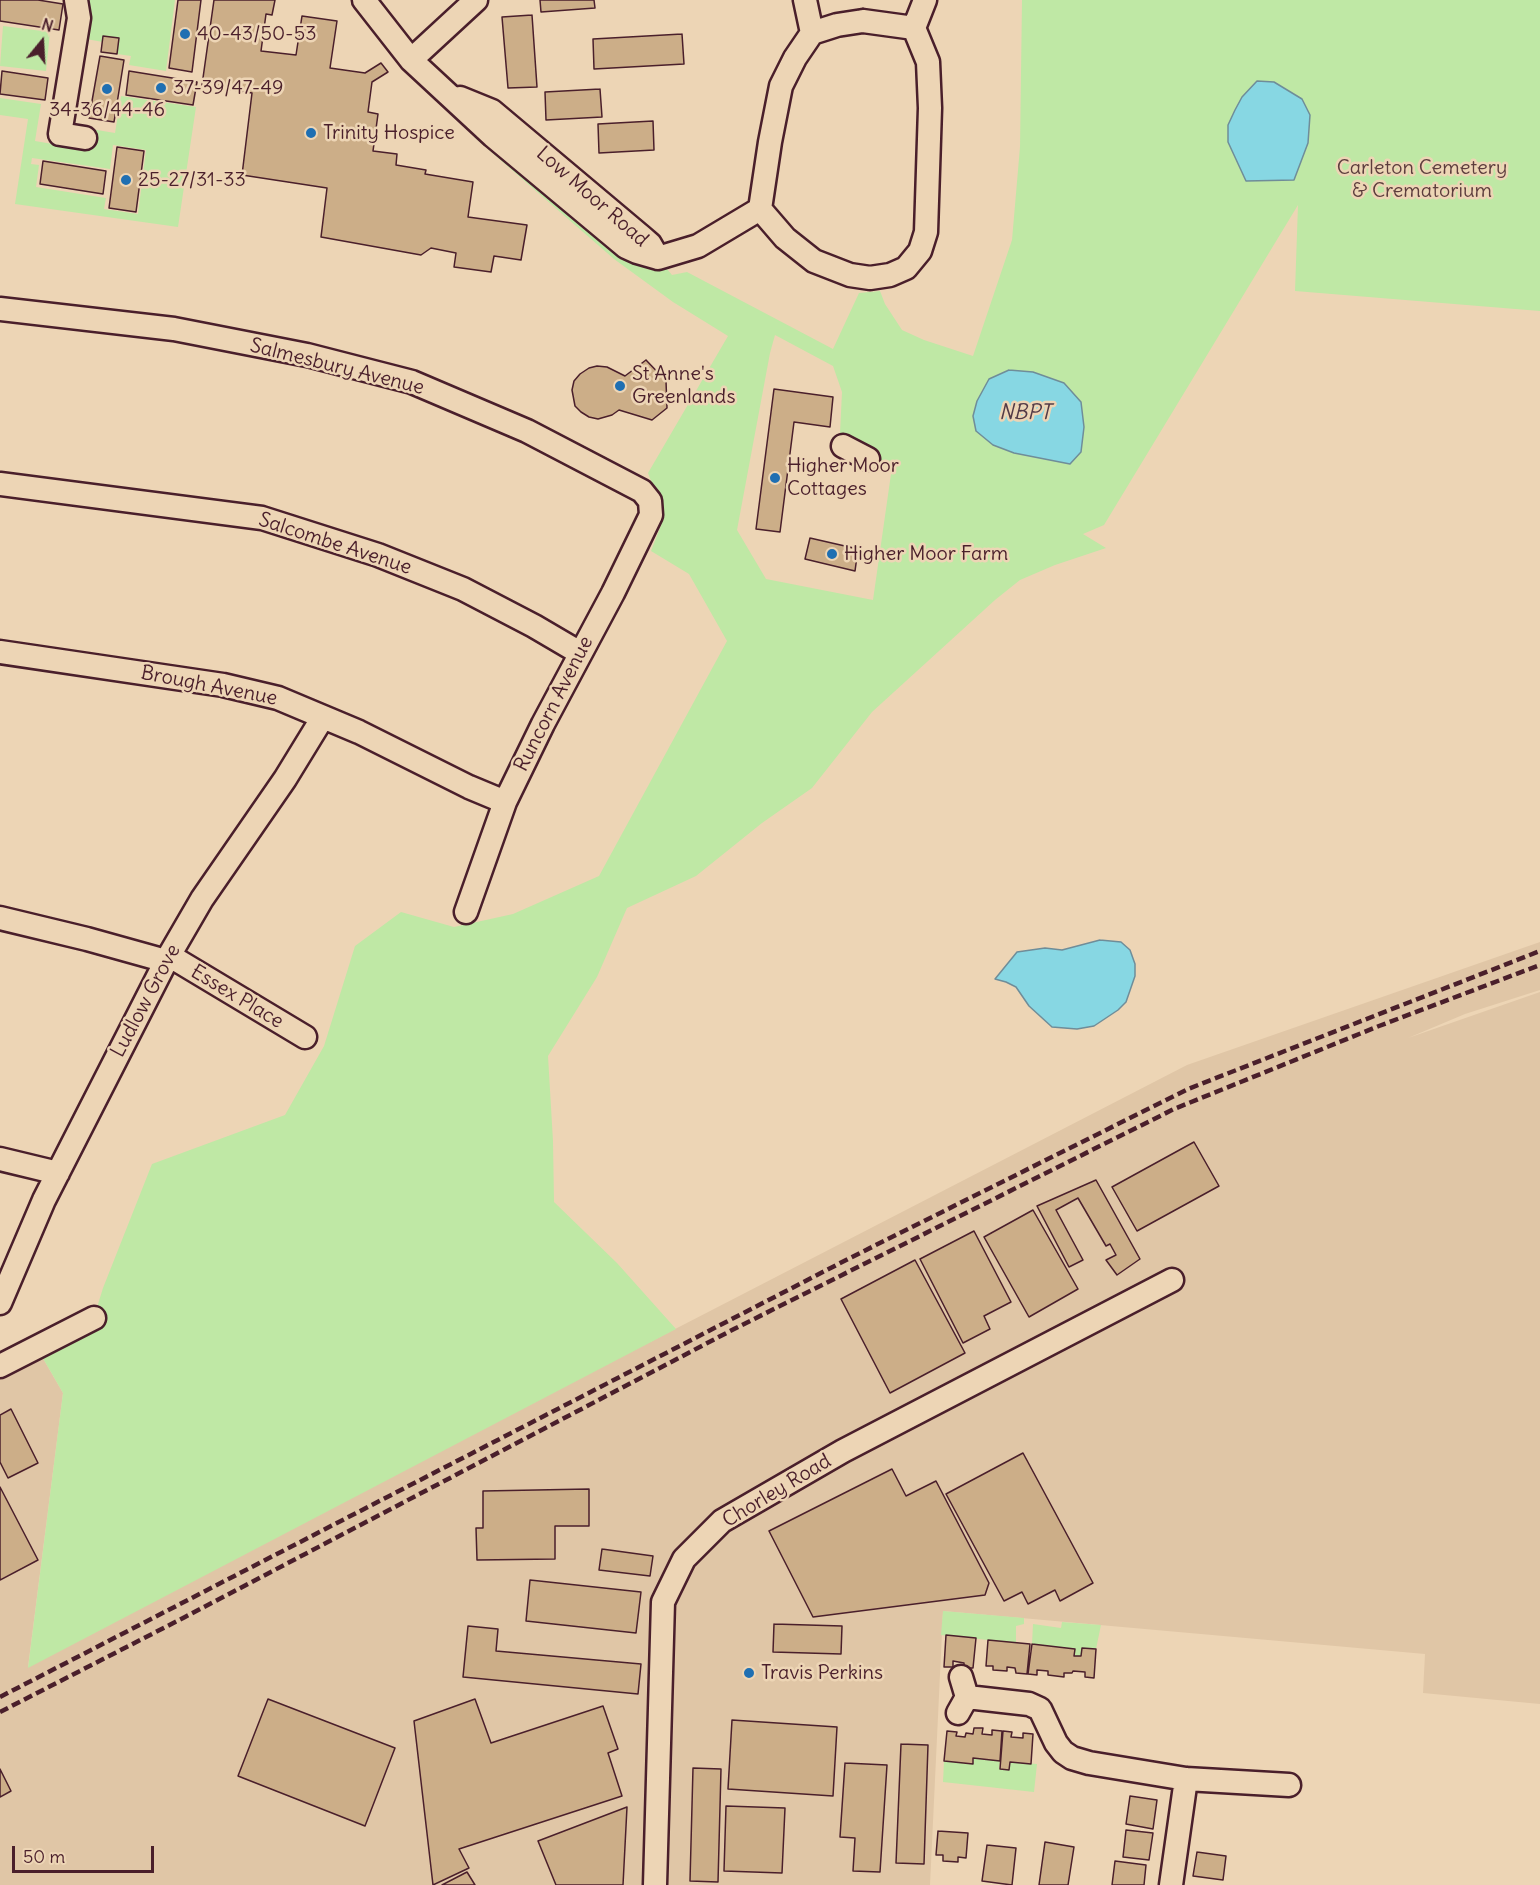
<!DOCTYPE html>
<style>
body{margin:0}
#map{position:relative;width:1540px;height:1885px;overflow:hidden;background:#edd5b5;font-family:Delius,sans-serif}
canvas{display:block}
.north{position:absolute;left:12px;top:12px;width:60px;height:60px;-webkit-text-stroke:4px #edd5b5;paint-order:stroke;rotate:18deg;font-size:16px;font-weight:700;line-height:24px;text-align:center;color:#4a1f2b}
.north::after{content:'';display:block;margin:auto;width:21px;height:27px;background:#4a1f2b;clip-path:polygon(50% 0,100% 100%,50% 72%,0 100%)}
.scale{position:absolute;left:12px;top:1846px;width:142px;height:27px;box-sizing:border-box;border:3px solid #4a1f2b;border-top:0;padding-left:8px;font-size:18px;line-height:21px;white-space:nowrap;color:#4a1f2b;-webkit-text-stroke:4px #edd5b5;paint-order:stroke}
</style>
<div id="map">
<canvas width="1540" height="1885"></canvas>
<div class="north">N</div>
<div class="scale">50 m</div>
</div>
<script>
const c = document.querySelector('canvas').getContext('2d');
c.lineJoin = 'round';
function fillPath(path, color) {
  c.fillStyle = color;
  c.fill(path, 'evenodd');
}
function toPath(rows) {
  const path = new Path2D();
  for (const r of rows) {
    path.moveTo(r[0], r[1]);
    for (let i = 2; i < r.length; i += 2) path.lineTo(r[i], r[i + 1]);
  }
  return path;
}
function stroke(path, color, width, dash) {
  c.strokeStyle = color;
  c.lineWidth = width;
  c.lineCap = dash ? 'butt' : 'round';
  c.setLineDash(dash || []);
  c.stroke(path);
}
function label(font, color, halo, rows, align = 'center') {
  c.font = font + ' Delius,sans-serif';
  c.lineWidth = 5;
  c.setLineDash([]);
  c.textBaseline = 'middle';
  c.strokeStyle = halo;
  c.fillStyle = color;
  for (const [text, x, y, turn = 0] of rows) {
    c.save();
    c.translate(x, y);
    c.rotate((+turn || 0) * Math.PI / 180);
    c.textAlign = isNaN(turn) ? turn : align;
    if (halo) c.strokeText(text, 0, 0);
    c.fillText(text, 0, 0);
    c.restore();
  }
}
fillPath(toPath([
 [1540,942,1540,990,1465,1014,1408,1038,1540,992,1540,1704,1423,1693,1425,1654,943,1611,930,1885,0,1885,0,1366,37,1348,63,1393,28,1667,363,1490,1187,1065]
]), '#e0c6a6');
fillPath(toPath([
 [87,0,175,0,166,71,129,65,131,56,117,54,119,38,104,36,103,42,86,39],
 [1022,0,1540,0,1540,311,1295,291,1298,205,1104,525,1083,534,1106,548,1055,565,1020,580,995,600,872,712,812,788,762,823,696,876,627,908,597,977,548,1056,553,1141,554,1202,617,1263,676,1329,28,1668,63,1393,37,1348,94,1317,103,1288,152,1164,285,1115,324,1046,355,946,401,912,454,927,513,914,599,876,727,641,689,574,651,551,661,525,661,507,648,473,728,336,673,302,614,259,474,137,484,127,658,258,672,275,687,272,833,349,859,293,880,291,885,304,902,330,924,340,973,356,1012,240,1020,147],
 [775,335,833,366,842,392,840,433,843,446,868,459,892,467,873,600,766,579,737,530,770,353],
 [3,26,50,32,46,71,0,66],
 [121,96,196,107,178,227,15,204,28,119,0,115,0,98,41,104,35,141,88,150,91,129,115,133],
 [113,145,146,150,138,214,104,209,106,198,36,187,39,165,31,164,32,158,110,169],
 [943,1611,1024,1618,1024,1624,1016,1626,1016,1643,941,1635],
 [1062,1622,1101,1625,1096,1649,1082,1648,1081,1656,1074,1656,1074,1649,1032,1644,1033,1624,1061,1628],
 [973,1758,1000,1761,999,1769,1009,1770,1010,1762,1037,1764,1034,1792,943,1782,944,1761,972,1764]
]), '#bfe8a5');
const water = toPath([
 [1257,81,1274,82,1302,99,1310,115,1308,143,1294,180,1246,181,1228,142,1228,125,1235,110,1242,97,1257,81],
 [1009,370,1033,372,1064,383,1081,402,1084,427,1081,452,1070,464,1014,453,993,445,976,431,973,416,977,401,989,379,1009,370],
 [1100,940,1121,942,1130,950,1135,964,1135,976,1126,1002,1118,1010,1094,1026,1077,1029,1052,1027,1029,1006,1016,987,1006,982,995,979,1017,952,1045,948,1062,950,1100,940]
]);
fillPath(water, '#87d7e3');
stroke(water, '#6f8d99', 1.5);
const building = toPath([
 [0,0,38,0,63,4,59,30,0,21,0,0],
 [178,0,201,0,192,72,169,68,178,0],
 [214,0,275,0,272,15,266,14,261,51,296,55,302,16,337,21,330,68,365,73,381,63,388,72,372,82,368,112,378,114,373,151,397,154,396,165,426,170,425,174,473,182,468,217,527,225,521,260,494,256,491,272,454,267,456,253,431,248,421,255,321,237,327,188,242,175,252,93,202,85,214,0],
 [540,0,594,0,595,8,541,12,540,0],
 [532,15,537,87,508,88,502,17,532,15],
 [682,34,684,64,594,69,593,39,682,34],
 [103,36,119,38,117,54,101,52,103,36],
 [100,56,124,60,114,122,89,118,100,56],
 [2,71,48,78,45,100,0,94,2,71],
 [129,71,197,82,193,105,126,95,129,71],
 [600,89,602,117,546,120,545,92,600,89],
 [653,121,654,150,599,153,598,124,653,121],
 [117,147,144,151,136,212,109,208,117,147],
 [43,161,106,171,103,194,40,184,43,161],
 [646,360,666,381,667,408,652,420,619,410,612,415,598,419,589,417,581,412,575,406,572,390,574,381,580,374,589,368,597,366,607,367,625,376,646,360],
 [774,389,833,397,830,427,794,422,780,532,756,529,774,389],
 [810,538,858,549,855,571,805,559,810,538],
 [1194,1142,1219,1186,1137,1231,1112,1187,1194,1142],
 [1096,1180,1140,1259,1117,1275,1106,1260,1116,1255,1110,1244,1106,1246,1078,1198,1056,1210,1083,1260,1069,1267,1037,1206,1096,1180],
 [1033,1210,1078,1289,1029,1317,984,1237,1033,1210],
 [974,1231,1011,1302,984,1316,990,1329,963,1343,920,1259,974,1231],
 [915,1260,965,1353,890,1393,841,1299,915,1260],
 [11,1409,38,1463,8,1478,0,1462,0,1415,11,1409],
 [1023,1453,1093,1583,1060,1601,1055,1590,1028,1604,1022,1592,1004,1601,946,1494,1023,1453],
 [892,1469,906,1496,936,1481,989,1583,985,1595,813,1617,769,1531,892,1469],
 [0,1487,38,1560,0,1580,0,1487],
 [589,1489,589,1526,555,1526,555,1559,477,1560,476,1528,483,1528,483,1491,589,1489],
 [602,1549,653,1556,650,1576,599,1570,602,1549],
 [530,1580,641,1592,636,1633,526,1621,530,1580],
 [774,1624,842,1626,841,1654,773,1652,774,1624],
 [468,1626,498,1629,496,1651,641,1664,638,1694,463,1677,468,1626],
 [946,1635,976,1638,973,1668,964,1668,964,1663,953,1661,953,1667,944,1667,946,1635],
 [988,1640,1030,1644,1027,1674,1016,1673,1015,1668,1007,1667,1007,1671,993,1670,993,1666,986,1666,988,1640],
 [1032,1644,1075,1649,1074,1656,1081,1656,1082,1648,1096,1649,1094,1678,1085,1677,1085,1672,1073,1671,1072,1673,1064,1673,1064,1677,1048,1675,1048,1671,1037,1670,1037,1675,1028,1674,1032,1644],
 [268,1699,395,1748,365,1826,238,1776,268,1699],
 [475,1699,491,1743,603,1706,618,1749,608,1753,622,1796,459,1849,469,1868,433,1885,414,1721,475,1699],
 [732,1720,837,1727,833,1796,728,1789,732,1720],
 [974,1728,983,1728,982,1734,992,1735,992,1730,1002,1731,1000,1761,973,1758,973,1764,944,1761,947,1731,957,1732,956,1736,965,1737,966,1733,973,1734,974,1728],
 [1003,1731,1012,1732,1011,1737,1023,1738,1023,1733,1033,1734,1031,1764,1010,1762,1009,1770,1000,1769,1003,1731],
 [901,1744,928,1745,924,1864,896,1863,901,1744],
 [845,1763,887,1765,880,1872,853,1871,855,1838,840,1837,845,1763],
 [693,1768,721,1769,718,1882,690,1881,693,1768],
 [0,1769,11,1791,0,1797,0,1769],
 [1130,1796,1157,1800,1153,1829,1126,1824,1130,1796],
 [726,1806,785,1808,782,1873,724,1871,726,1806],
 [627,1807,623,1885,556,1885,538,1841,627,1807],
 [1126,1830,1153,1833,1149,1860,1123,1857,1126,1830],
 [938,1831,968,1833,966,1858,958,1857,958,1862,943,1861,943,1855,936,1855,938,1831],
 [1045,1842,1074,1847,1068,1885,1039,1885,1045,1842],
 [987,1845,1016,1848,1012,1885,982,1881,987,1845],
 [1197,1852,1226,1856,1223,1880,1193,1876,1197,1852],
 [1115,1861,1146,1865,1144,1885,1112,1885,1115,1861],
 [467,1872,475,1885,442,1885,467,1872]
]);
fillPath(building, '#ccae88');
stroke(building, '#4a1f2b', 1.5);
const minor = toPath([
 [76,0,79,18,60,134,85,138],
 [364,0,411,60,493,136,626,247,637,252,658,258],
 [805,0,812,33],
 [863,21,914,28,928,62,930,108,926,232,920,251,906,268,890,275,870,278,850,275,814,261,785,238,760,209,770,142,781,86,795,58,812,33,837,25,863,21],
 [914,28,925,0],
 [411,60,476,0],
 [460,98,492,111,642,237,650,244,658,258],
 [658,258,698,246,760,209],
 [0,309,174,329,307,355,412,382,527,431,642,491,650,501,651,515,613,593,543,724,505,802,466,912],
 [843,446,868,459],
 [0,484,262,518,378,555,463,589,534,626,580,653],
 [0,652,223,685,278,698,359,732,469,787,505,802],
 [0,918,87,939,166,961],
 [170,956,305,1037],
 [0,1159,58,1173],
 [0,1303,44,1200,166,961,202,899,285,779,323,717],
 [0,1366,94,1318],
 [961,1677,967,1697],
 [958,1713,967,1697,1029,1704,1040,1709,1056,1743,1063,1752,1072,1758,1089,1763,1186,1779,1289,1785],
 [655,1885,663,1602,684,1559,722,1521,843,1451,1172,1280],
 [1171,1885,1186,1779]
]);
stroke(minor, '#4a1f2b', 27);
stroke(minor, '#edd5b5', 22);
stroke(toPath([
 [0,1697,850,1258,1188,1089,1540,951],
 [0,1712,185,1617,734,1329,1174,1109,1379,1026,1540,965]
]), '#4a1f2b', 4.5, [9, 4.5]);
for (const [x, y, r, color] of [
 [185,34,6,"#1f6fb2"],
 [161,88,6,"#1f6fb2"],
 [107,89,6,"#1f6fb2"],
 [311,133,6,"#1f6fb2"],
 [126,180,6,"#1f6fb2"],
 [620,386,6,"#1f6fb2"],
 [775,478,6,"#1f6fb2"],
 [832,554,6,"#1f6fb2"],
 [749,1673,6,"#1f6fb2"]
]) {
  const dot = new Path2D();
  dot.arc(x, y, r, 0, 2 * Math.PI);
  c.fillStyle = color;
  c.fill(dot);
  stroke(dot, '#edd5b5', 2);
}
label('20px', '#4a1f2b', '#edd5b5', [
 ["40-43/50-53",197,34],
 ["37-39/47-49",173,88],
 ["34-36/44-46",107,110,"center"],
 ["Trinity Hospice",323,133],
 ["25-27/31-33",138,180],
 ["St Anne's",632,374],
 ["Greenlands",632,397],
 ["Higher Moor",787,466],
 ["Cottages",787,489],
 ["Higher Moor Farm",844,554],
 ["Travis Perkins",761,1673]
], 'left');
label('20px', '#5c3d3d', '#edd5b5', [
 ["Carleton Cemetery",1422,168],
 ["& Crematorium",1422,191]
]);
label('20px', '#4a1f2b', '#edd5b5', [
 ["Low Moor Road",592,197,41],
 ["Salmesbury Avenue",337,367,14],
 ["Salcombe Avenue",335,544,18],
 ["Brough Avenue",209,686,11],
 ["Runcorn Avenue",554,704,-63],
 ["Essex Place",237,997,31],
 ["Ludlow Grove",146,1001,-62],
 ["Chorley Road",777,1491,-31]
]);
label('italic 21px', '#533b47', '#edd5b5', [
 ["NBPT",1025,413]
]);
</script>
